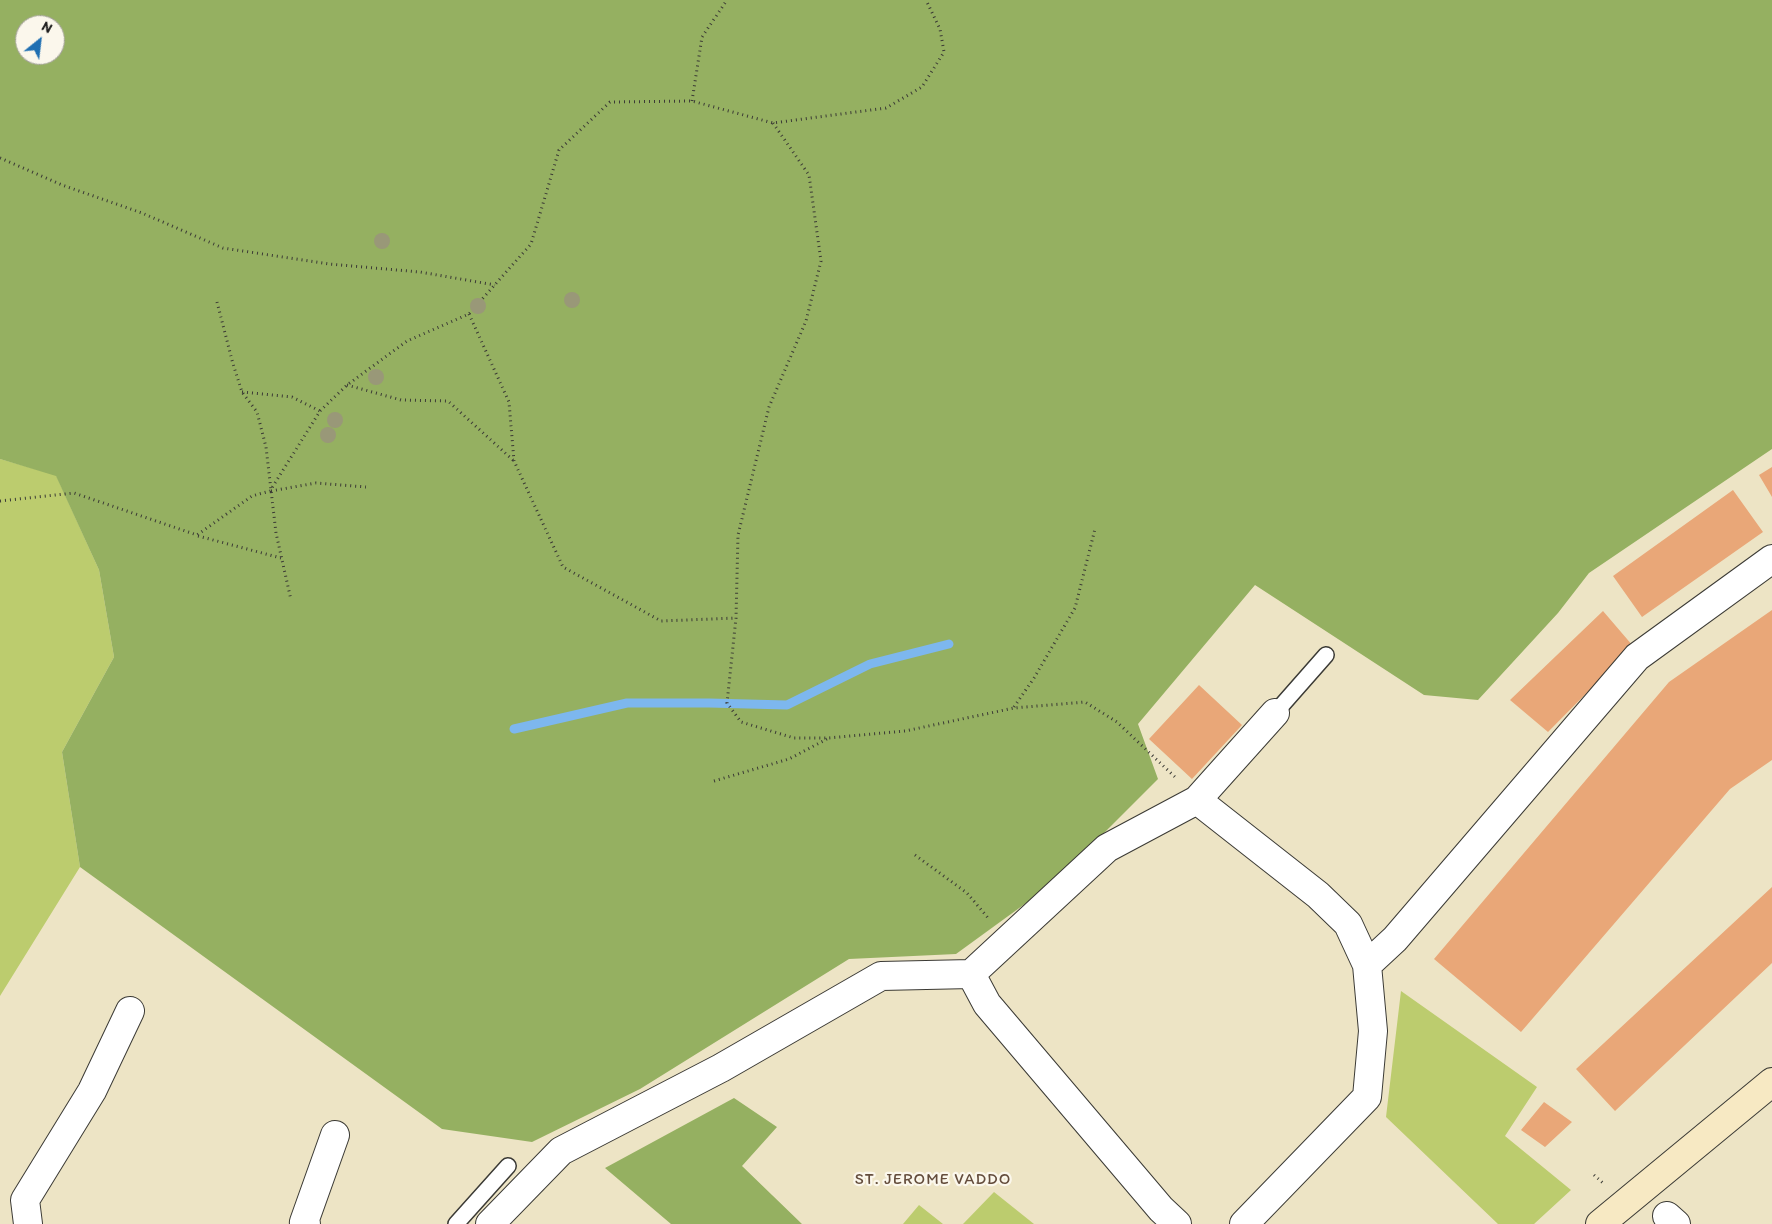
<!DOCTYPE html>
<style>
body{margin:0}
#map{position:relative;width:1772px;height:1224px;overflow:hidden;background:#ede4c5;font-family:Itim,sans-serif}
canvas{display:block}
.north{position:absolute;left:15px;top:15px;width:50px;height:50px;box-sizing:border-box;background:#fbf7ec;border:1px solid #a29f99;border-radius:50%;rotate:29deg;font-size:14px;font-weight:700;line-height:20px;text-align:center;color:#1c1c1c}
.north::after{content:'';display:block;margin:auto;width:18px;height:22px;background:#1f6fb2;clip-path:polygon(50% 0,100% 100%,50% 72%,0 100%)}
</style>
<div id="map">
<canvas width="1772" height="1224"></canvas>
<div class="north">N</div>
</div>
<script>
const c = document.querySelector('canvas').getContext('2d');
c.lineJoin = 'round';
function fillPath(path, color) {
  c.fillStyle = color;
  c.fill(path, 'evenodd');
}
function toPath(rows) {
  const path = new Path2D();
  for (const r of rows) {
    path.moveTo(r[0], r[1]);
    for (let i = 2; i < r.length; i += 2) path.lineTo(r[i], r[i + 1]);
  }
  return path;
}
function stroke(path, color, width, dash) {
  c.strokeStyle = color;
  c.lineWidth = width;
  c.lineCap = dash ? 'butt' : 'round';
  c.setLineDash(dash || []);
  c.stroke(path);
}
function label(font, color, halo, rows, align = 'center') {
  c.font = font + ' Itim,sans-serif';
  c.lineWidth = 4.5;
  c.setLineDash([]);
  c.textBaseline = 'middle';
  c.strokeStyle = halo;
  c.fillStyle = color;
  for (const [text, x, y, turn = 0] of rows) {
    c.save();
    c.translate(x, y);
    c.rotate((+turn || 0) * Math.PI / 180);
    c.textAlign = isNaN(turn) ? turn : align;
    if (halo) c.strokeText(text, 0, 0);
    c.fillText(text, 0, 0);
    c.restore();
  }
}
fillPath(toPath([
 [0,459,56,475,99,570,114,657,62,752,80,867,0,996],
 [1401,991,1537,1087,1505,1136,1571,1190,1534,1224,1498,1224,1386,1117],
 [994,1192,1034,1224,963,1224],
 [919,1205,943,1224,903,1224]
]), '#bccc6e');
fillPath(toPath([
 [0,0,1772,0,1772,449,1589,573,1558,613,1478,700,1424,695,1255,585,1138,724,1158,779,1055,882,956,954,849,959,640,1089,532,1142,442,1129,80,867,62,752,114,657,99,570,56,476,0,459],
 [25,25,55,25,55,55,25,55],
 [734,1098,777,1127,742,1166,802,1224,671,1224,605,1168]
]), '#95b061');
stroke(toPath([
 [514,729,627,703,709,703,787,705,870,664,949,644]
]), '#7db7ee', 9);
fillPath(toPath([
 [1772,467,1772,497,1759,475],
 [1733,490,1763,532,1642,617,1613,576],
 [1772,610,1772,760,1730,789,1521,1032,1434,959,1669,682],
 [1603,611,1633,646,1548,732,1510,700],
 [1199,685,1242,725,1192,779,1149,739],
 [1772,887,1772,963,1615,1111,1576,1069],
 [1544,1102,1572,1122,1545,1147,1521,1130]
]), '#e9a778');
const lane = toPath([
 [1275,713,1326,655],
 [456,1224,508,1166]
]);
const street = toPath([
 [1197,800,1275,713],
 [1367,965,1395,939,1637,657,1772,559],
 [971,974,1107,848,1197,800,1318,895,1348,924,1367,965,1373,1031,1367,1097,1244,1224],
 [1667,1216,1676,1224],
 [28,1224,25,1200,92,1091,130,1011],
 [306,1224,304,1222,335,1135],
 [490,1224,561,1151,721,1068,881,976,971,974,987,1004,1161,1209,1177,1224]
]);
const secondary = toPath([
 [1600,1224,1772,1082]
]);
stroke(lane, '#3b3a35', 18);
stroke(street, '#3b3a35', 30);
stroke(secondary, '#3b3a35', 30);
stroke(toPath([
 [692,101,702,37,727,0],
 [773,123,809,175,821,261,806,321,769,407,738,535,736,618,727,703,741,722,794,738,828,738,905,731,1014,708,1085,702,1117,722,1175,777],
 [0,158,62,185,142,213,223,248,329,264,420,272,495,285],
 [217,302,233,364,242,392,257,412,266,447,276,533,291,600],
 [469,314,509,402,514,461,563,567,661,621,736,618],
 [347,385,401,400,448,401,514,461],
 [242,392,292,397,320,411],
 [271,491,316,483,366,487],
 [0,501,74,493,197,535,252,496,270,491,320,411,347,385,407,341,469,314,531,244,559,150,610,102,692,101,773,123,886,108,922,87,944,52,940,29,926,0],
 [198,536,281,558],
 [1014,707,1034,678,1075,608,1095,529],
 [714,781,789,759,827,739],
 [915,855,967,893,989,919],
 [1594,1175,1603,1183]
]), '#3b3a35', 3, [1, 4]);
stroke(lane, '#fff', 15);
stroke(street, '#fff', 28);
stroke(secondary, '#f7e9c3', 28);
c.fillStyle = '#999878';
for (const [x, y] of [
 [382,241],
 [572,300],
 [478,306],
 [376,377],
 [335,420],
 [328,435]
]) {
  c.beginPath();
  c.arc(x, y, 8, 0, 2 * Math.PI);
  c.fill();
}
c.letterSpacing = '1px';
label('16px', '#644d3c', '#fbf7ec', [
 ["ST. JEROME VADDO",933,1180]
]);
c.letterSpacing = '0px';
</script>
